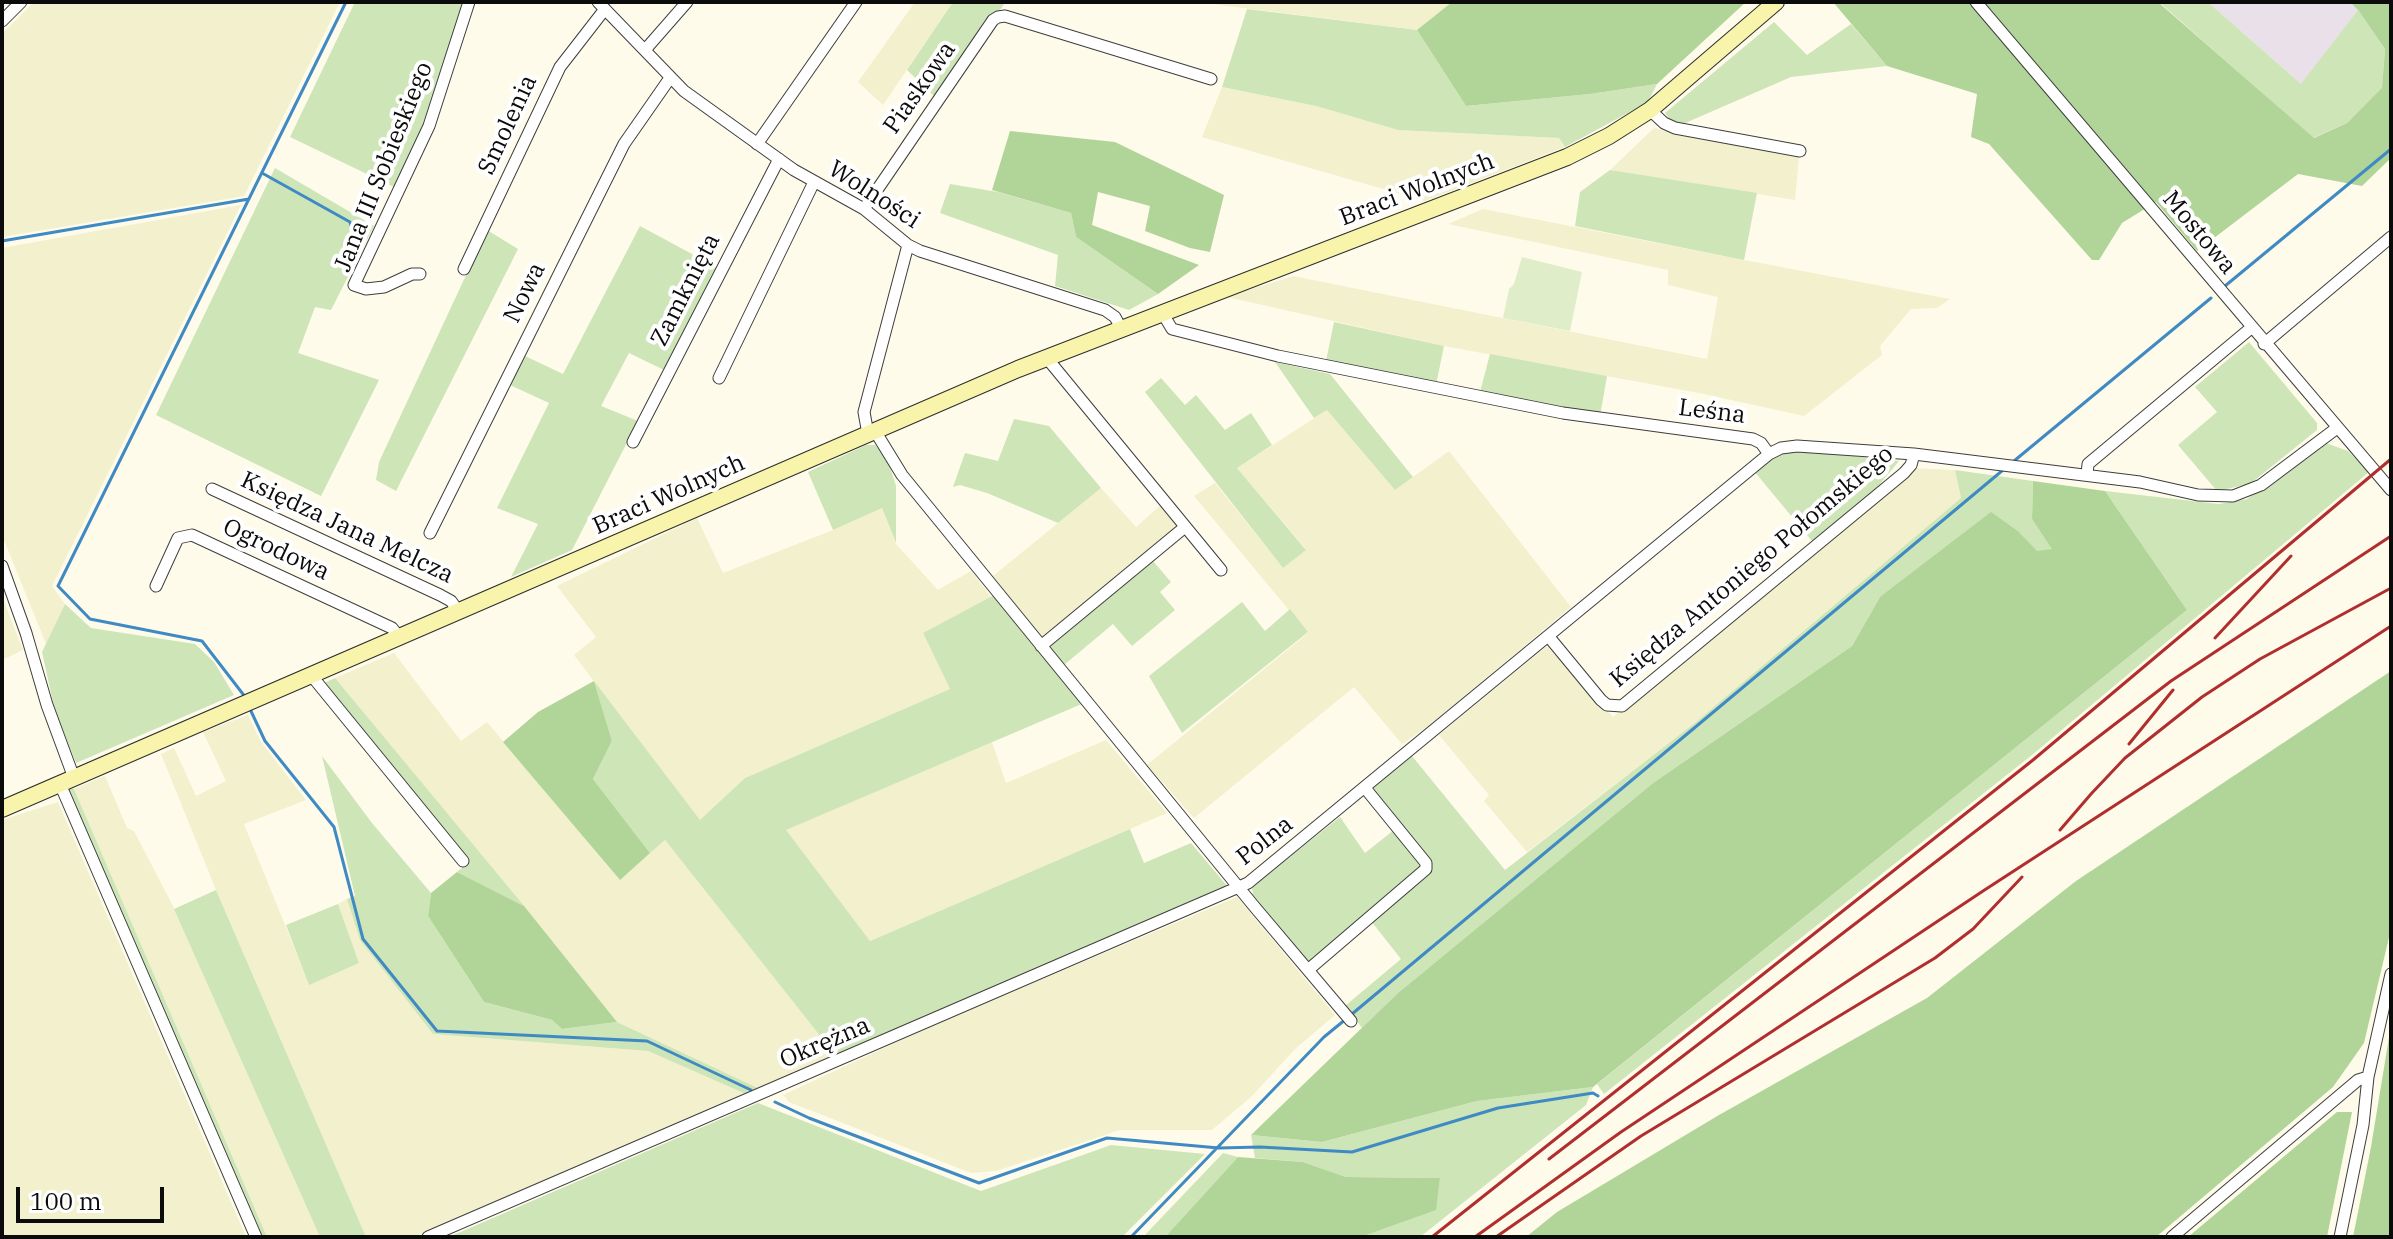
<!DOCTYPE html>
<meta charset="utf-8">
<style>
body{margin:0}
#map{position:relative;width:2393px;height:1239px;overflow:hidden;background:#fefbeb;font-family:"IBM Plex Serif",serif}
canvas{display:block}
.frame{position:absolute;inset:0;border:4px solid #0b0b0b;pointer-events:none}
.scale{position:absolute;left:16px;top:1187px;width:148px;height:36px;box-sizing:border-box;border:4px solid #0b0b0b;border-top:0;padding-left:10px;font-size:24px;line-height:28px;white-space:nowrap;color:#0b0b0b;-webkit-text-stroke:6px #fff;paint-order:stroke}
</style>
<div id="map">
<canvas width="2393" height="1239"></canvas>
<div class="frame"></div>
<div class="scale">100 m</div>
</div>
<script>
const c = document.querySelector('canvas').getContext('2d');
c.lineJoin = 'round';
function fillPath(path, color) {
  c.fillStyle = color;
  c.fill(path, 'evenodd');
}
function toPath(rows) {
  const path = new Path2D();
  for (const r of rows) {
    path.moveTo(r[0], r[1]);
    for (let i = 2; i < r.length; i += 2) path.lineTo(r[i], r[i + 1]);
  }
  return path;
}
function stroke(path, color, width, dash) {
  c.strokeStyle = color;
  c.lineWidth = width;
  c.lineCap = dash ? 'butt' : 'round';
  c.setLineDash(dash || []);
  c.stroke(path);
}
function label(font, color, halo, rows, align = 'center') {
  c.font = font + ' "IBM Plex Serif",serif';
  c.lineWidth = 8;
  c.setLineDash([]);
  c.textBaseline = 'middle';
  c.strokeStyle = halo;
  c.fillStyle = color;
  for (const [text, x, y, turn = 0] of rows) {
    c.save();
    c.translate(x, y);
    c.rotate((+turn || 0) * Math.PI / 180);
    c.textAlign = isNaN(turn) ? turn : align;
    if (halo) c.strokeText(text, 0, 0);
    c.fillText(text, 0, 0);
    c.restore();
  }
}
fillPath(toPath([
 [2208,2,2350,2,2358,10,2302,85]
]), '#e9e0ea');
fillPath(toPath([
 [34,2,340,2,244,196,2,237,2,34],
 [915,2,953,2,883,105,858,82],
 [1197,2,1452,2,1417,30],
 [1222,87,1316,106,1398,130,1559,138,1565,147,1425,201,1202,137],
 [1654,128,1799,157,1795,200,1610,170],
 [241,205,52,586,65,604,46,644,2,535,2,248],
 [1483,209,1744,260,1950,299,1937,308,1911,309,1880,346,1882,355,1804,416,1704,394,1444,346,1227,297,1293,276,1707,359,1718,297,1668,285,1668,270,1448,224],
 [1327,410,1395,490,1449,451,1571,607,1426,728,1402,744,1354,687,1194,818,1147,765,1308,633,1194,496,1215,483,1283,568,1306,549,1237,468],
 [1910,468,1955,470,1961,498,1696,722,1527,852,1484,801,1489,795,1439,735,1547,646,1613,717,1797,568],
 [1101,488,1136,527,1162,504,1180,527,1042,639,993,576],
 [882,508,896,544,938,590,971,571,991,597,923,633,950,689,745,778,700,821,574,655,596,637,557,586,697,518,723,573,833,530],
 [2,596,23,650,2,660],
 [394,653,461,741,487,722,619,879,665,840,836,1056,760,1089,617,1022,335,678],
 [248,715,261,742,306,800,244,824,309,984,359,963,338,904,347,899,360,940,433,1034,648,1051,748,1095,414,1237,366,1237,216,890,161,754,174,748,196,796,226,781,203,732],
 [1106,740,1167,813,870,941,785,830,992,742,1006,783],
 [105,776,127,828,134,831,174,908,320,1237,267,1237,74,789],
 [58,802,246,1237,2,1237,2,820],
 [1237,897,1335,1015,1295,1049,1251,1097,1212,1130,1120,1130,996,1171,971,1173,789,1102,783,1095,931,1026]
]), '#f2f0cd');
fillPath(toPath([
 [355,2,463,2,423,124,396,188,290,137],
 [953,2,1005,2,1001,9,986,18,935,97,907,70],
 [2159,2,2208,2,2301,84,2358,10,2385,49,2382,89,2347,123,2313,138],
 [1247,9,1417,30,1466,106,1590,94,1657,84,1648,102,1565,147,1559,138,1398,130,1316,106,1222,87],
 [1774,22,1807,55,1851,24,1887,66,1791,77,1683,124,1670,120,1665,113],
 [275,168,374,226,331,310,315,307,298,353,379,380,321,496,156,415],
 [1610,170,1757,193,1744,260,1575,226,1580,192],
 [950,184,998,192,1071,213,1076,237,1158,294,1129,310,1055,286,1058,255,940,213],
 [640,226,716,267,664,370,629,353,601,406,638,421,572,550,511,577,538,524,497,508,549,403,510,385,525,356,563,374],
 [487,230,518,249,396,491,376,480,379,462],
 [1334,322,1444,346,1436,385,1326,361],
 [2249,342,2317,423,2317,430,2250,484,2217,491,2178,445,2217,412,2195,387],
 [1490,354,1607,376,1600,416,1480,392],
 [1275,362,1330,374,1413,477,1395,490,1327,410,1314,418],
 [1161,378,1185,405,1196,395,1225,430,1251,413,1272,445,1237,468,1306,550,1283,568,1145,392],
 [1014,419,1049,426,1101,488,1058,523,987,493,960,485,953,487,965,453,998,461],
 [2326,443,2348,451,2369,472,2032,755,1604,1094,1597,1084,2187,610,2105,491,2219,504,2247,499],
 [866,445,875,445,887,458,896,486,896,543,882,508,833,530,808,472],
 [1783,448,1899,461,1875,490,1812,541,1754,471],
 [1955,470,2033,481,2032,519,2053,549,2037,552,2019,532,1880,597,1852,646,1653,783,1398,993,1362,1028,1345,1006,1401,959,1371,921,1429,871,1369,788,1412,756,1505,870,1696,722,1961,498],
 [1153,561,1171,582,1160,592,1175,610,1132,646,1113,624,1064,665,1050,647],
 [996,594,1084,703,786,830,870,941,1130,829,1144,863,1191,843,1228,887,836,1056,665,840,650,853,593,779,612,741,594,681,700,820,745,778,950,689,923,633],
 [1242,602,1265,631,1290,609,1308,632,1182,733,1149,676],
 [65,604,91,628,195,644,214,662,234,695,76,763,54,707,42,652],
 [335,678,524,906,457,872,468,863,322,684],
 [322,756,372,823,431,893,428,916,484,1002,552,1020,562,1029,617,1022,760,1089,748,1095,648,1051,433,1034,360,940,347,899,355,896],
 [68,788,74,789,267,1237,262,1237],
 [1340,817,1365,853,1394,830,1421,867,1308,962,1253,895,1252,887],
 [216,890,267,1008,366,1237,320,1237,174,909],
 [338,904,359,963,309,985,286,925],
 [1593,1087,1586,1105,1420,1237,1361,1237,1435,1210,1440,1178,1346,1177,1303,1162,1255,1158,1251,1135,1322,1142,1477,1101],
 [758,1103,981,1191,1111,1145,1205,1154,1122,1237,449,1237],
 [1223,1153,1238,1157,1165,1237,1143,1237]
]), '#cee5b8');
fillPath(toPath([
 [1452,2,1746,2,1657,84,1590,94,1466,106,1417,30],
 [1833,2,2158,2,2314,138,2347,123,2382,88,2385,49,2358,10,2350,2,2391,2,2391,158,2362,186,2298,174,2197,251,2156,202,2122,223,2099,260,2092,260,1989,144,1971,137,1977,94,1887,66],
 [1010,131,1115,142,1224,195,1210,252,1190,248,1145,231,1150,206,1098,192,1092,225,1199,265,1158,294,1076,237,1071,213,992,190],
 [2033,481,2105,491,2187,610,1593,1087,1477,1101,1322,1142,1251,1135,1398,993,1653,783,1852,646,1880,597,1991,512,2019,532,2037,551,2052,549,2032,519],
 [2391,671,2391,929,2364,1043,2333,1087,2156,1237,1526,1237,1557,1212,1719,1115,1927,998,2076,881],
 [594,681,612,741,593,779,650,853,620,880,503,742,538,712],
 [457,872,524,906,617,1022,562,1029,552,1020,484,1002,428,916,431,893],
 [2391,1025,2391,1237,2353,1237,2371,1147],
 [2337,1112,2352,1112,2327,1237,2188,1237],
 [1238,1157,1303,1162,1346,1177,1440,1178,1436,1210,1361,1237,1165,1237]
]), '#b1d598');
fillPath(toPath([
 [1522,257,1582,272,1570,331,1503,318,1509,289,1514,284]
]), '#dfedc9');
stroke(toPath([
 [262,173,350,222,354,238,352,258],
 [2,241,249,199],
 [2225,286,2391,149],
 [2014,461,2211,298],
 [246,698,202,641,90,619,58,586,346,2],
 [250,709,265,741,334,827,363,939,437,1031,647,1041,751,1090],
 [1352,1014,2003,470],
 [775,1102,809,1118,979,1183,1107,1138,1219,1148,1260,1147,1352,1152,1498,1108,1593,1093,1598,1096],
 [1131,1237,1324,1037,1346,1019]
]), '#408ac3', 3);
const minor = toPath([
 [598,2,684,91,794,170,864,209,908,245,920,251,1105,310,1115,317,1122,330],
 [1976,2,2391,490],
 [2,21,21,2],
 [645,50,687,2],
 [1650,110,1664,123,1675,128,1800,151],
 [757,144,856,2],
 [864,209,993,20,998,17,1005,16,1211,79],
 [464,269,560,67,605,9],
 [420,274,412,274,384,287,366,289,354,285,429,126,469,2],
 [1163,314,1172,329,1278,356,1563,413,1753,439,1761,443,1769,454,1781,448,1797,446,1914,454,2140,482,2198,495,2233,496,2261,485,2337,428],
 [2264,344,2391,237],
 [1046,357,1221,570],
 [719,378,814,182],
 [875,431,902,475,1253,905,1351,1021],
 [868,434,864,412,908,245],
 [633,442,779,159],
 [2087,475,2088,464,2251,328],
 [212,489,440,595,451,601,459,612],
 [430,533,624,144,670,78],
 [2,566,26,633,47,705,74,778],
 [156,586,178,538,192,535,392,628,400,638],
 [1549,637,1601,700,1607,705,1622,706,1904,473,1911,465,1914,454],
 [1041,646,1185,527],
 [311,675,463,861],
 [60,784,256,1237],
 [1308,970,1426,869,1426,863,1365,788],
 [428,1237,1248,883,1769,454],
 [2172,1237,2358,1080,2368,1077],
 [2340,1237,2363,1125,2368,1077,2391,974]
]);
const secondary = toPath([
 [2,809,1018,369,1567,157,1609,136,1650,110,1776,2]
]);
stroke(minor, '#3e3e3e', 13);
stroke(secondary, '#2d2d2d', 18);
stroke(minor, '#fff', 11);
stroke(secondary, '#f9f4ab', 16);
stroke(toPath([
 [2215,638,2291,556],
 [2129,744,2173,690],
 [2060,830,2091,794,2125,758,2202,697,2260,659,2391,588],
 [1549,1159,2171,681,2391,536],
 [1432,1237,2033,760,2391,459],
 [1475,1237,1621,1132,1983,891,2391,626],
 [1496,1237,1641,1136,1935,958,1973,929,2022,877]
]), '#b12e2f', 3);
label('24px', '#0b0b0b', '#fff', [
 ["Piaskowa",920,88,-55],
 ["Smolenia",508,125,-65],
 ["Jana III Sobieskiego",384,167,-68],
 ["Braci Wolnych",1417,190,-21],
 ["Wolności",874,195,33],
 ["Mostowa",2199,233,50],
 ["Zamknięta",686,290,-63],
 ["Nowa",525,293,-64],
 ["Leśna",1712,412,7],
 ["Braci Wolnych",669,495,-24],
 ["Księdza Jana Melcza",347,528,25],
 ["Ogrodowa",276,550,25],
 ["Księdza Antoniego Połomskiego",1752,567,-40],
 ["Polna",1265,841,-38],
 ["Okrężna",825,1043,-23]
]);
</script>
